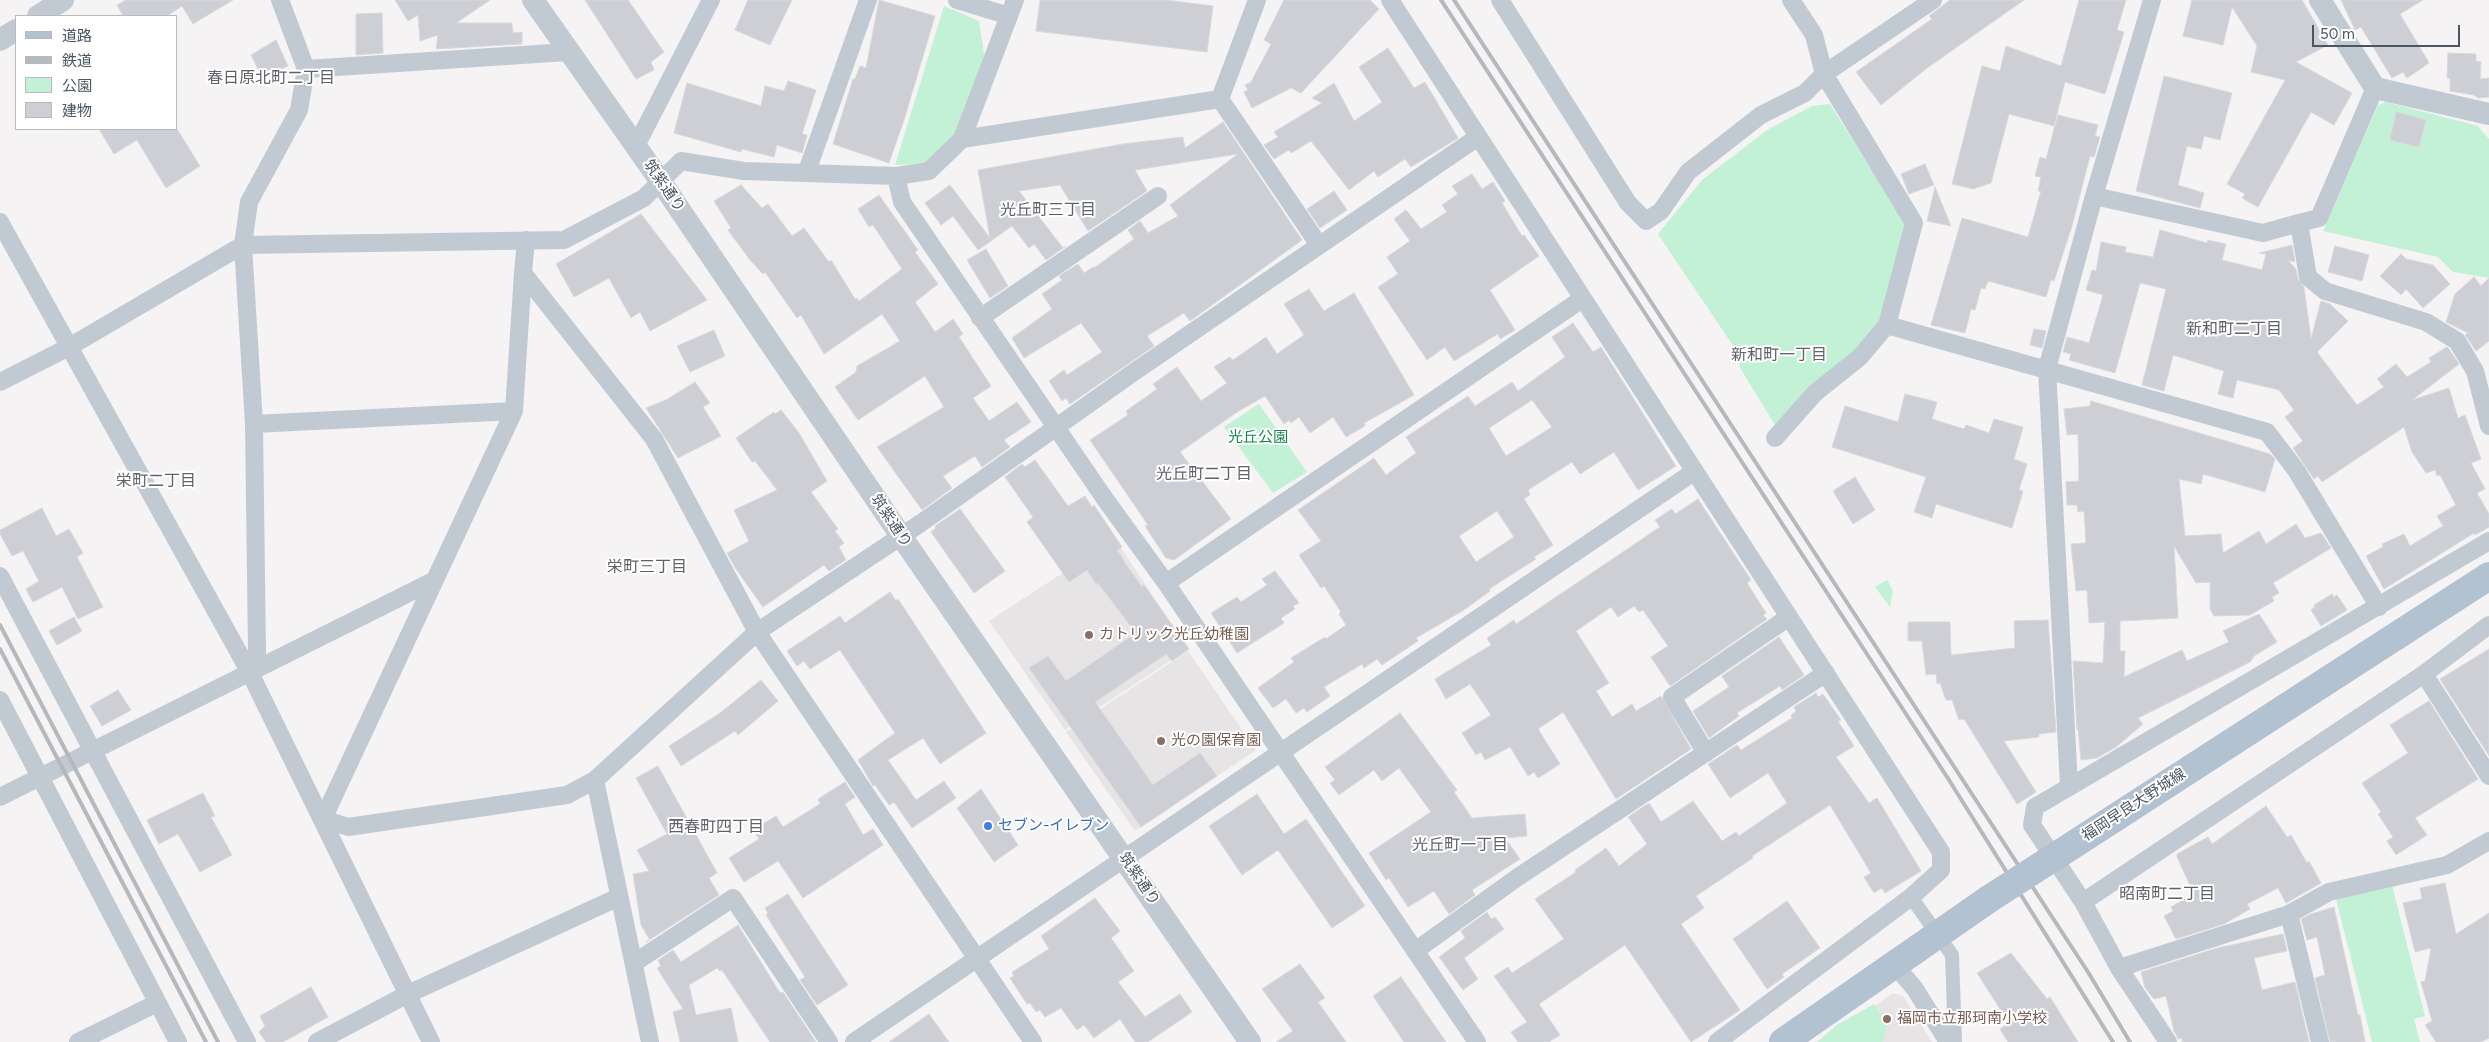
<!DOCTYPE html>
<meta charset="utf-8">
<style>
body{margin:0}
#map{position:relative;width:2489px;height:1042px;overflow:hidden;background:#f5f3f3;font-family:Figtree,"Noto Sans JP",sans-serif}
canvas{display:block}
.legend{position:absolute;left:15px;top:15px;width:162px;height:115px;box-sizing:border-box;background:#fff;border:1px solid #b7bbc0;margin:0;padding:6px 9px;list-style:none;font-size:15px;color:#4a5661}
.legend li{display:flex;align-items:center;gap:10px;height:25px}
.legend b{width:25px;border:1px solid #b7bbc0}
.scale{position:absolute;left:2312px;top:25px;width:148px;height:22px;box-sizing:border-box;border:2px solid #4a5661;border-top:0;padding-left:6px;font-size:15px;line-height:18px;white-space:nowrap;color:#4a5661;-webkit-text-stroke:4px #fff;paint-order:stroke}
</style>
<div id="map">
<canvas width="2489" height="1042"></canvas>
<ul class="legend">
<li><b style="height:6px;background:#b3c2d1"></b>道路</li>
<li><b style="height:6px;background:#b5b8bd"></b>鉄道</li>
<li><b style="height:14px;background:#c3f1d5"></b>公園</li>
<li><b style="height:14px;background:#cdcfd5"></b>建物</li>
</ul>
<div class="scale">50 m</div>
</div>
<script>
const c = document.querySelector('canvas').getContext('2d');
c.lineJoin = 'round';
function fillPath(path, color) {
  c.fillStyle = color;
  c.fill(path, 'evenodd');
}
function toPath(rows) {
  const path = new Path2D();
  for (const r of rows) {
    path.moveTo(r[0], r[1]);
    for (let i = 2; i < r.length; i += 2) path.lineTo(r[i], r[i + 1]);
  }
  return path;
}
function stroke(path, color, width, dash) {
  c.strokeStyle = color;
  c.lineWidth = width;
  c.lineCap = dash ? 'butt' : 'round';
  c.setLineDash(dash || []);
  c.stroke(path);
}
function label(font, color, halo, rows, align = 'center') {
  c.font = font + ' Figtree,"Noto Sans JP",sans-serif';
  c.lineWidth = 4;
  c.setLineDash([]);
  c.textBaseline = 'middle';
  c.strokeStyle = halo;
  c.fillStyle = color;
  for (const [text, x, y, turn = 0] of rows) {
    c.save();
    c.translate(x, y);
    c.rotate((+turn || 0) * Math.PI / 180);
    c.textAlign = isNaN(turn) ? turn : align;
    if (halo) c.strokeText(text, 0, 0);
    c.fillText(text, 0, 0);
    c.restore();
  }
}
fillPath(toPath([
 [1115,539,1188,649,1065,730,989,621],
 [1188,651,1256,750,1135,831,1066,732],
 [1893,993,1903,996,1932,1042,1824,1042]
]), '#e6e4e5');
fillPath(toPath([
 [944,6,979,21,985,61,959,137,929,163,895,165],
 [2386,102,2478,126,2489,139,2489,278,2453,272,2438,257,2323,231,2378,105],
 [1830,104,1905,223,1886,311,1862,347,1776,427,1739,366,1742,359,1658,234,1702,180,1767,130,1812,106],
 [1259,404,1307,472,1273,493,1224,427],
 [1887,580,1893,591,1890,607,1875,587],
 [2392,885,2425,1016,2414,1019,2420,1042,2372,1042,2336,899],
 [1874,1004,1887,1025,1883,1042,1817,1042,1837,1025]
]), '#c3f1d5');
const building = toPath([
 [126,0,233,0,193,24,182,6,167,16,123,16,117,5,126,0],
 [395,0,490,0,456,23,512,23,513,33,522,32,522,44,436,49,438,35,420,41,418,15,408,21,395,0],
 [585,0,628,0,664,52,651,62,654,70,636,79,585,0],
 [748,0,792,0,770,45,735,30,748,0],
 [879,0,935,16,904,120,889,163,833,144,853,79,855,79,860,66,866,68,879,0],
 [1040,0,1166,0,1213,6,1207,52,1036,31,1040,0],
 [1284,0,1370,0,1379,9,1301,93,1291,88,1252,108,1244,92,1248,90,1245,85,1251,82,1271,44,1264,40,1284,0],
 [1950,0,2024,0,1927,68,1881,105,1856,72,1932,19,1929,16,1950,0],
 [2079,0,2126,0,2117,30,2124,32,2105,94,2065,82,2054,126,2009,114,1991,183,1973,189,1952,184,1982,66,2000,71,2006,46,2061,66,2079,0],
 [2192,0,2302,0,2328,45,2296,62,2352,93,2334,125,2311,112,2258,207,2242,198,2245,194,2227,184,2285,80,2251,72,2257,46,2232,7,2223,45,2183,36,2192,0],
 [2341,0,2423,0,2400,14,2429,63,2407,78,2403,72,2392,78,2361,27,2355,30,2341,0],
 [382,13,383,53,356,55,356,14,382,13],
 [276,40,288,66,262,77,251,55,276,40],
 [1388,48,1414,88,1425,82,1458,138,1411,167,1405,159,1378,177,1374,171,1349,190,1311,141,1291,153,1289,150,1274,159,1264,145,1278,137,1274,132,1322,103,1312,98,1334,83,1354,121,1382,102,1359,67,1388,48],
 [2448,53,2476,54,2476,61,2481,62,2480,79,2489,78,2489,97,2478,98,2474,95,2450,91,2450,78,2447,78,2448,53],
 [2164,76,2232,93,2220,140,2204,136,2201,149,2187,146,2178,185,2204,193,2200,208,2136,191,2164,76],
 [788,81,816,90,802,134,807,135,802,153,777,145,774,157,742,149,741,152,674,133,687,83,761,106,765,86,784,91,788,81],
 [2396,112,2426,120,2419,147,2390,140,2396,112],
 [2058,115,2098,125,2095,136,2100,137,2094,157,2090,156,2072,226,2054,281,2051,280,2046,297,1988,281,1985,289,1981,288,1975,310,1971,309,1965,333,1931,325,1962,218,2028,237,2041,191,2038,191,2041,177,2035,176,2040,157,2046,159,2058,115],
 [1223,122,1302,240,1190,321,1184,313,1147,336,1154,346,1070,404,1066,398,1062,401,1049,381,1064,370,1067,375,1102,352,1081,323,1024,358,1012,338,1052,309,1042,294,1062,280,1059,276,1078,264,1084,273,1093,267,1094,268,1134,239,1128,230,1140,221,1148,233,1178,216,1170,205,1238,154,1135,170,1147,191,1088,231,1060,185,1019,191,1063,248,1066,246,1046,260,1034,244,1029,248,1012,226,978,250,953,216,941,225,925,203,950,185,990,238,978,170,1123,144,1183,137,1185,148,1223,122],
 [99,129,177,129,200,166,166,188,137,140,114,154,99,129],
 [1925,164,1934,185,1909,194,1901,174,1925,164],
 [1472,174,1482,189,1493,182,1505,201,1502,203,1522,236,1524,235,1539,256,1490,290,1515,330,1500,339,1498,334,1491,338,1454,361,1445,347,1427,360,1378,287,1398,274,1387,257,1410,241,1394,219,1406,210,1421,229,1447,212,1442,205,1458,194,1452,186,1472,174],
 [741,185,762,208,768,204,792,236,804,228,829,262,831,260,855,299,857,298,859,301,902,269,873,225,869,227,858,209,879,195,918,250,915,252,938,284,915,302,935,332,953,319,963,334,959,337,991,386,973,398,989,421,1017,402,1031,422,1004,440,1010,447,982,467,975,456,943,476,952,488,922,510,877,447,944,407,925,376,858,420,835,387,856,372,857,366,900,341,882,314,824,354,801,315,797,318,765,272,763,274,750,260,728,230,731,228,714,201,741,185],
 [1935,187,1951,226,1927,221,1935,187],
 [1334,191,1347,210,1320,228,1307,209,1334,191],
 [641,214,707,300,650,331,640,312,631,318,609,278,574,297,556,264,641,214],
 [2160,230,2207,243,2208,240,2226,244,2222,260,2262,270,2266,254,2259,253,2292,245,2295,262,2288,260,2296,269,2298,279,2304,287,2311,339,2321,301,2330,304,2348,321,2317,352,2357,405,2384,387,2377,379,2396,364,2407,377,2431,362,2429,358,2447,347,2449,349,2459,364,2412,400,2449,388,2458,418,2465,415,2481,459,2471,463,2485,489,2477,493,2489,514,2489,527,2475,535,2474,533,2384,589,2366,556,2383,547,2382,544,2404,534,2410,546,2443,526,2437,516,2456,505,2440,475,2437,476,2435,470,2426,473,2412,452,2404,427,2322,482,2318,476,2314,479,2293,448,2303,441,2285,417,2294,410,2279,390,2237,380,2233,398,2218,394,2224,371,2173,355,2164,391,2142,385,2166,289,2140,283,2115,373,2069,360,2071,354,2063,352,2067,337,2089,343,2103,295,2086,290,2092,270,2096,271,2101,242,2126,247,2125,252,2153,257,2160,230],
 [2335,246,2369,255,2362,281,2328,272,2335,246],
 [986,249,1008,286,990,298,967,260,986,249],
 [2401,254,2406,259,2433,265,2450,284,2423,308,2406,289,2401,295,2380,276,2401,254],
 [2474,277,2481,286,2489,278,2489,341,2476,351,2465,335,2468,333,2446,322,2455,294,2474,277],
 [1309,289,1324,311,1354,293,1414,395,1364,423,1365,426,1346,437,1333,417,1310,433,1299,417,1291,423,1289,420,1284,424,1265,396,1237,412,1180,452,1231,519,1174,560,1166,558,1145,526,1148,525,1090,440,1128,415,1126,411,1157,389,1153,384,1177,367,1201,401,1227,383,1214,367,1230,357,1233,360,1266,337,1277,354,1304,335,1284,304,1309,289],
 [1573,323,1593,352,1601,347,1676,466,1638,490,1614,452,1580,474,1572,462,1528,490,1530,495,1524,499,1553,545,1534,557,1536,559,1489,589,1490,591,1464,610,1416,638,1418,641,1382,665,1377,659,1364,668,1362,664,1324,687,1330,696,1307,712,1304,708,1296,713,1286,699,1273,708,1258,688,1294,662,1291,658,1325,637,1326,639,1346,625,1339,614,1341,612,1324,586,1321,588,1299,555,1321,541,1298,510,1374,458,1386,475,1416,453,1406,437,1468,396,1475,406,1512,382,1518,391,1565,357,1552,337,1573,323],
 [1532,400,1552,427,1506,456,1489,428,1532,400],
 [1497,511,1514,537,1476,562,1459,536,1497,511],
 [2034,329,2046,331,2042,348,2030,345,2034,329],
 [714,330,725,356,690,372,677,346,714,330],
 [695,382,710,403,703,407,721,436,678,458,646,408,666,400,695,382],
 [1905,394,1937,402,1932,419,1964,429,1966,425,1989,433,1994,419,2023,427,2014,459,2027,464,2019,490,2023,491,2012,528,1936,504,1932,518,1914,512,1926,477,1832,447,1845,406,1898,422,1905,394],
 [2091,401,2270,454,2275,459,2265,492,2203,474,2201,484,2179,479,2185,536,2221,534,2223,553,2259,531,2266,544,2296,524,2305,538,2321,533,2331,548,2273,583,2279,593,2272,597,2274,601,2250,615,2214,616,2210,609,2210,582,2196,583,2174,546,2178,618,2120,621,2120,651,2125,651,2124,677,2182,650,2187,661,2229,642,2223,631,2259,614,2277,642,2254,656,2250,662,2138,718,2143,724,2116,747,2097,758,2081,760,2078,729,2077,730,2073,661,2103,663,2105,622,2089,623,2087,590,2076,591,2071,544,2086,543,2084,511,2078,512,2077,505,2067,505,2066,482,2079,481,2078,434,2067,435,2064,409,2090,406,2091,401],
 [781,410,799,433,827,481,811,492,838,529,835,531,844,543,839,547,846,560,829,571,824,565,763,607,736,569,727,553,749,541,734,510,777,490,755,461,752,462,736,438,774,412,775,414,781,410],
 [1035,460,1068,506,1085,496,1092,507,1094,505,1122,547,1117,550,1127,566,1142,587,1144,585,1189,649,1172,661,1166,654,1095,702,1153,785,1200,753,1217,776,1141,827,1029,668,1048,656,1066,681,1136,633,1098,583,1096,584,1087,570,1069,582,1027,522,1033,517,1005,477,1022,464,1025,467,1035,460],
 [1855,477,1875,510,1853,524,1833,491,1855,477],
 [1698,499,1751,580,1747,583,1766,613,1763,615,1767,619,1670,686,1651,657,1668,646,1643,610,1639,612,1634,606,1618,617,1611,607,1576,631,1609,683,1596,691,1612,717,1632,704,1636,711,1661,696,1691,749,1616,799,1563,712,1538,729,1560,764,1538,778,1534,772,1528,776,1510,747,1485,760,1481,752,1476,755,1462,733,1491,715,1470,684,1446,699,1435,679,1491,645,1487,638,1514,620,1516,624,1660,527,1655,520,1672,509,1675,514,1698,499],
 [42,508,56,536,69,529,83,553,77,557,103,607,78,619,62,587,33,602,26,589,39,581,23,551,12,556,0,534,0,530,42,508],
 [960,509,1005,571,974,593,931,532,936,528,935,526,960,509],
 [1275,571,1299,603,1293,606,1295,609,1281,618,1284,623,1237,653,1211,613,1237,597,1241,602,1267,585,1262,579,1275,571],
 [890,592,896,601,898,599,986,733,940,764,923,738,888,760,916,800,944,781,956,798,912,828,894,802,889,805,875,785,873,786,858,760,895,733,840,650,810,669,804,661,797,666,787,651,840,616,845,623,890,592],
 [2332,594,2334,597,2337,595,2347,610,2321,626,2311,610,2315,607,2314,605,2332,594],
 [74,617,82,631,57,645,49,631,74,617],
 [2048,620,2056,732,2039,734,2039,737,2004,741,2036,792,2017,804,1964,719,1959,720,1952,700,1946,700,1940,683,1937,684,1936,674,1926,675,1922,641,1908,641,1908,622,1950,622,1951,655,2015,648,2014,621,2048,620],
 [1779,637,1804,675,1782,690,1780,686,1737,713,1739,716,1709,738,1693,711,1729,687,1722,676,1779,637],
 [2489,649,2489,756,2440,679,2489,649],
 [761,680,778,701,738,735,735,731,681,766,669,746,720,713,761,680],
 [118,690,131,710,102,726,90,706,118,690],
 [1816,693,1818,697,1823,694,1841,720,1838,721,1854,746,1836,757,1869,803,1877,798,1921,871,1885,893,1882,888,1874,893,1864,877,1871,873,1830,805,1752,856,1753,858,1696,896,1704,908,1681,924,1740,1010,1691,1042,1625,945,1539,1004,1560,1035,1549,1042,1518,1042,1511,1032,1527,1022,1494,976,1508,967,1512,973,1564,939,1535,899,1576,872,1575,870,1606,848,1619,866,1647,844,1628,817,1649,803,1661,822,1693,801,1722,841,1736,832,1739,836,1787,803,1768,773,1730,798,1708,764,1737,745,1741,750,1792,718,1791,715,1796,711,1794,707,1816,693],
 [2429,701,2478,779,2415,818,2427,835,2396,855,2387,841,2393,837,2378,814,2381,812,2362,783,2408,753,2390,725,2429,701],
 [1400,713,1457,790,1454,792,1472,818,1525,814,1527,836,1505,838,1520,859,1472,890,1475,895,1449,914,1434,891,1408,907,1389,878,1386,880,1369,853,1431,812,1399,768,1382,781,1374,770,1339,795,1330,783,1335,780,1325,767,1400,713],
 [658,766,717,873,709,878,719,895,646,942,650,940,641,925,633,874,649,871,637,850,667,834,636,778,658,766],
 [845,782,855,797,845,804,863,835,873,829,883,845,803,898,778,861,744,882,729,858,759,839,753,830,776,816,783,827,820,804,818,799,845,782],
 [981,789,1018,845,994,862,957,808,981,789],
 [203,793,215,816,211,817,232,855,200,872,178,834,159,844,147,820,203,793],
 [1257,794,1284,834,1306,819,1365,906,1332,928,1278,850,1242,875,1209,826,1257,794],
 [2266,806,2287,837,2291,835,2307,863,2309,861,2321,883,2286,903,2278,888,2247,904,2250,909,2224,924,2176,939,2164,916,2173,911,2171,907,2194,894,2177,857,2177,854,2208,837,2212,844,2266,806],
 [2445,883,2456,934,2489,913,2489,1038,2481,1042,2436,1042,2425,1025,2432,1021,2421,982,2425,981,2431,948,2415,952,2403,903,2422,899,2420,888,2445,883],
 [788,894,848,985,817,1005,800,980,805,977,766,915,768,913,765,908,788,894],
 [1095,898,1120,931,1111,938,1134,971,1118,982,1145,1017,1180,994,1192,1012,1148,1042,1135,1042,1120,1019,1094,1038,1084,1025,1077,1030,1061,1008,1045,1017,1040,1010,1036,1012,1030,1003,1027,1004,1010,978,1014,976,1012,972,1049,949,1041,936,1095,898],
 [1787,901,1820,948,1782,974,1784,977,1767,989,1733,939,1787,901],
 [2334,907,2358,1015,2360,1015,2365,1042,2330,1042,2315,978,2325,975,2317,937,2307,940,2301,919,2311,914,2334,907],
 [1487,912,1491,919,1495,917,1504,929,1464,958,1478,979,1463,990,1439,957,1465,938,1461,931,1487,912],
 [738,925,780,993,783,992,816,1042,770,1042,722,970,720,971,717,968,689,985,696,1015,731,1008,738,1042,680,1042,673,1012,683,1009,657,968,661,966,658,960,673,950,681,962,738,925],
 [2283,934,2287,951,2254,958,2262,990,2295,982,2309,1042,2182,1042,2182,1038,2178,1039,2174,1031,2166,996,2154,999,2145,988,2141,972,2217,948,2283,934],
 [2011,953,2047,999,2050,997,2078,1042,2008,1042,2000,1029,2009,1023,1977,973,2011,953],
 [1300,964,1325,998,1318,1002,1346,1042,1276,1042,1293,1031,1262,989,1300,964],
 [1401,977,1446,1042,1404,1042,1373,996,1401,977],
 [311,987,328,1017,283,1042,266,1042,259,1032,265,1026,260,1016,311,987],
 [929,1014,949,1042,889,1042,929,1014]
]);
fillPath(building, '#cdcfd5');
stroke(building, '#d7d9de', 1);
stroke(toPath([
 [1911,897,1952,955,1955,1042]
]), '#c1cad2', 14);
stroke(toPath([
 [957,0,1009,16],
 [1390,0,1941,852,1941,870,1911,897,1717,1042],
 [1500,0,1628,203,1646,221,1661,211,1688,172,1761,115,1805,93,1824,74,1933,0],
 [306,69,568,52],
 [1220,99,1319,245],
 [962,139,1220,99,1257,0],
 [636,146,711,0],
 [807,171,868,0],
 [896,176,902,202,1105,499,1166,583,1477,1042],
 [2094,196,2263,233,2299,223,2308,277,2325,291,2426,322,2457,341,2475,371,2489,426],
 [0,222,249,671,431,1042],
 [2299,223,2319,218,2375,88],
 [526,240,523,273,654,439,757,632,1033,1042],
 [523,273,514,411,323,819,348,827,567,795,595,780,757,632,921,523,1134,372,1478,137],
 [980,318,1158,196],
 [1887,325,2267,432,2296,470,2379,607],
 [0,382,69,347,243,245,564,240,644,198,681,161,744,171,896,176,929,171,962,139,1015,0],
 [254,424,514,411],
 [1775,438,1815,393,1860,357,1887,325,1914,223,1824,74,1814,35,1791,0],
 [0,576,247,1042],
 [1166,583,1582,299],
 [249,671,257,652,254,424,243,245,249,202,299,110,306,69,280,0],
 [2424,674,2489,625],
 [0,700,178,1042],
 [1706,753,1672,697,1789,617],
 [595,780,650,1042],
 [2069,786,2047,369,2094,196,2152,0],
 [0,797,435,580],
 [2083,902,2424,674,2489,776],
 [2289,914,2320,1042],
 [1415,951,1518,877,1826,673],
 [634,963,733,898,829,1042],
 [1894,964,1915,989,1948,1042],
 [2119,968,2289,914,2329,892,2447,865,2489,841],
 [78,1042,157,1003],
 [317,1042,408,994,619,897],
 [854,1042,1695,471],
 [2168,1042,2119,968,2083,902,2032,825,2035,807,2489,541]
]), '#c1cad2', 18);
stroke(toPath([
 [533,0,661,182,901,536,1250,1042],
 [2320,0,2375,88,2489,114],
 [38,16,63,0],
 [0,40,16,30]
]), '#c1cad2', 22);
stroke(toPath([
 [2059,854,2489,576],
 [1783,1042,1989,899]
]), '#b3c2d1', 28);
stroke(toPath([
 [1441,0,1949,780,2113,1042],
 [1454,0,2088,972,2130,1042],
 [0,625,218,1042],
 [0,649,206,1042]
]), '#b5b8bd', 4);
stroke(toPath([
 [1989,899,2059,854]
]), '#b3c2d1', 28);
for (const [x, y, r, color] of [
 [1089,635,5,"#8d6e63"],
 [1161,741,5,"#8d6e63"],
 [988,826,5,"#3f7fe0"],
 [1887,1019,5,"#8d6e63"]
]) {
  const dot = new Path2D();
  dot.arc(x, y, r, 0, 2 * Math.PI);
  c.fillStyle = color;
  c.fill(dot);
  stroke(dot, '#fff', 2);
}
label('15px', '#4a5661', '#fff', [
 ["筑紫通り",664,186,55],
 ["筑紫通り",891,521,56],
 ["福岡早良大野城線",2134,805,-33],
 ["筑紫通り",1139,879,56]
]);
label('15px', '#17864f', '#fff', [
 ["光丘公園",1258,438]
]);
label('15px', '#785e54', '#fff', [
 ["カトリック光丘幼稚園",1099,635],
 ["光の園保育園",1171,741],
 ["福岡市立那珂南小学校",1897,1019]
], 'left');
label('15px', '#366cbe', '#fff', [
 ["セブン-イレブン",998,826]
], 'left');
label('16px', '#5f6368', '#fff', [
 ["春日原北町二丁目",271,78],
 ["光丘町三丁目",1048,210],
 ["新和町二丁目",2234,329],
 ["新和町一丁目",1779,355],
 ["光丘町二丁目",1204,474],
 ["栄町二丁目",156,481],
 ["栄町三丁目",647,567],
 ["西春町四丁目",716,827],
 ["光丘町一丁目",1460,845],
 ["昭南町二丁目",2167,894]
]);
</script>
